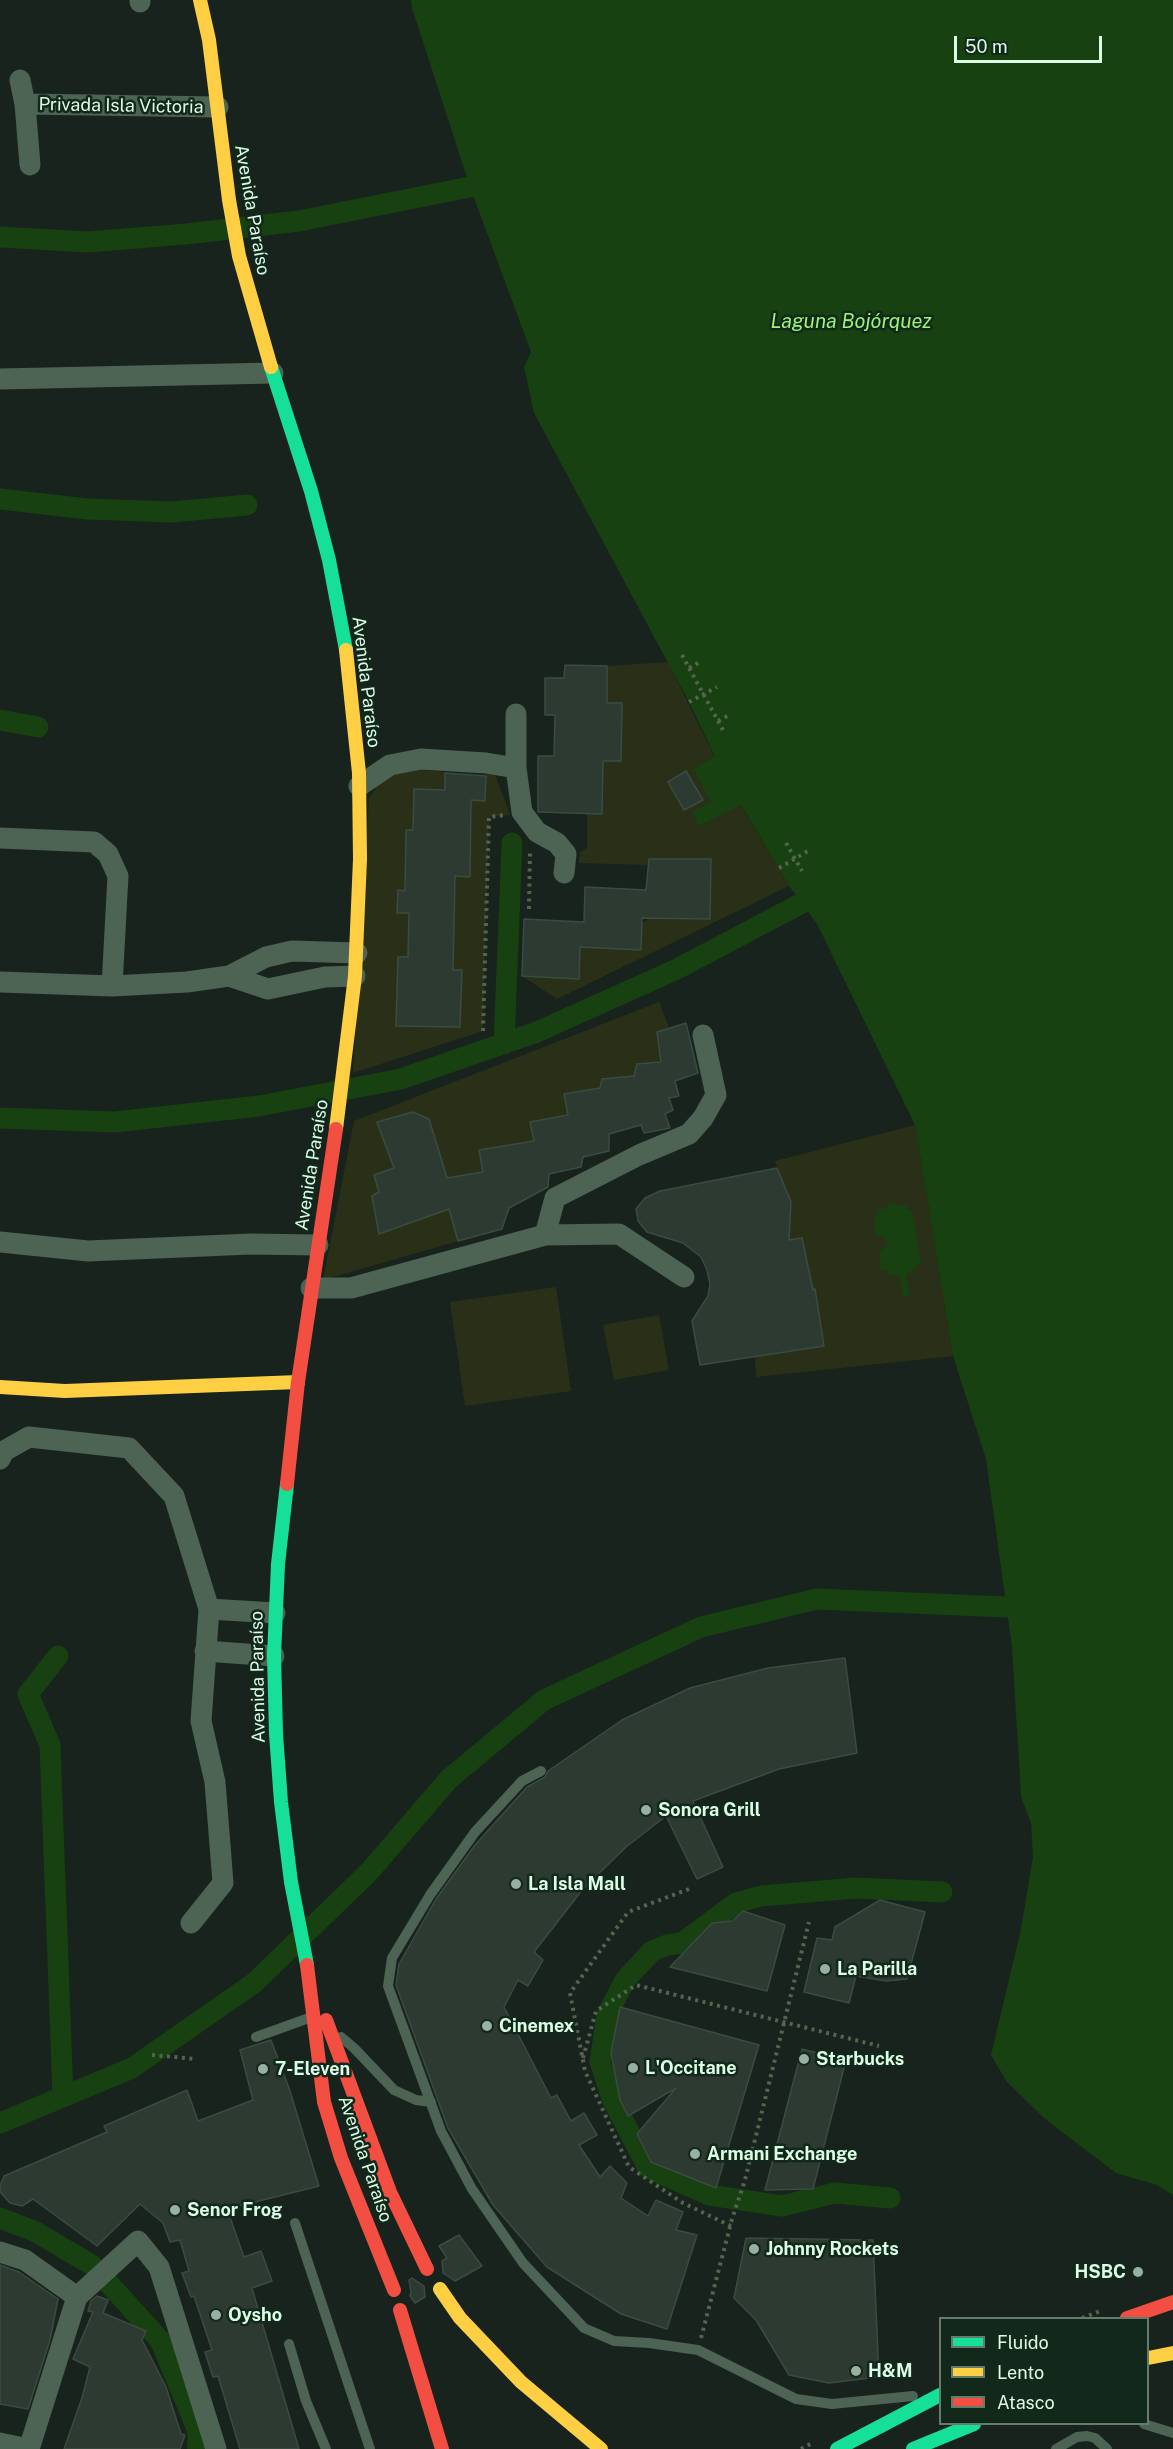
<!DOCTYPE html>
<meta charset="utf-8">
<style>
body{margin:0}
#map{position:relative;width:1173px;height:2449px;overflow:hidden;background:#17231c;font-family:"Public Sans",sans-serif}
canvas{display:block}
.legend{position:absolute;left:939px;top:2317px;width:210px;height:108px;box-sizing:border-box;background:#12281b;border:2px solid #637d6d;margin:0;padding:8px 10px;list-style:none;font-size:18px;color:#dcfce7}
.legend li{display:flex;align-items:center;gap:12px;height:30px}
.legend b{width:30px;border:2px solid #637d6d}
.scale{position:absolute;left:954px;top:36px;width:148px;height:27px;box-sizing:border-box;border:3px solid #dcfce7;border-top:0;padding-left:8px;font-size:18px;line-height:21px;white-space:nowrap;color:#dcfce7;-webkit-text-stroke:4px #12281b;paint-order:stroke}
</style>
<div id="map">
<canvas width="1173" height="2449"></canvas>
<ul class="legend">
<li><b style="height:8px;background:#16e098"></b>Fluido</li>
<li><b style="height:8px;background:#ffcf43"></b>Lento</li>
<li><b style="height:8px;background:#f24e42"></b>Atasco</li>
</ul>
<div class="scale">50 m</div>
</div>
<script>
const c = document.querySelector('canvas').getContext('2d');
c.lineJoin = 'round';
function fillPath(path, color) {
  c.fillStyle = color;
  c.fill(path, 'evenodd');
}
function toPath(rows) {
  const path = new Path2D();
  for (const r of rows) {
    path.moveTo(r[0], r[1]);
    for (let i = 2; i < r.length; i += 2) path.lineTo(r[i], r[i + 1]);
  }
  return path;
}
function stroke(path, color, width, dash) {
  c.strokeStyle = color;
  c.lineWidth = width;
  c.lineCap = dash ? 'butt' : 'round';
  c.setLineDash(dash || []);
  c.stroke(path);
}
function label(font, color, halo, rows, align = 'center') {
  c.font = font + ' "Public Sans",sans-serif';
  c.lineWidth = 5;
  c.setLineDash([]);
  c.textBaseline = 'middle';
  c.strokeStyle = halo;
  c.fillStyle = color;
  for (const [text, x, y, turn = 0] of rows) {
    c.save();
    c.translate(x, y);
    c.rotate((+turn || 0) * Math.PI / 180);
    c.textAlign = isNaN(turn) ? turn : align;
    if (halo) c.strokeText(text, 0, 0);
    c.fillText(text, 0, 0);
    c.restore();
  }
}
fillPath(toPath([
 [668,662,715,758,711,802,700,826,740,804,789,886,557,999,522,976,578,979,580,947,640,950,642,923,650,918,710,919,711,859,650,859,647,865,579,863,580,852,587,848,587,813,602,813,603,761,621,760,622,703,607,703,607,666],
 [415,769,445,772,445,790,414,789,413,830,406,830,405,891,398,891,397,913,409,913,408,957,398,958,396,1025,460,1027,462,970,453,970,455,876,470,876,471,800,485,801,486,773,495,774,510,815,489,817,483,1031,353,1073,369,798,381,781,397,771],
 [659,1002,669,1028,658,1032,661,1062,637,1064,634,1076,602,1079,600,1088,565,1094,568,1115,530,1122,534,1141,480,1150,483,1172,442,1184,458,1241,323,1280,354,1121],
 [915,1125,953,1356,756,1377,755,1357,824,1346,815,1290,728,1303,756,1228,790,1227,791,1205,760,1196,785,1188,775,1161],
 [556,1287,571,1391,465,1406,450,1302],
 [659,1315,669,1370,614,1380,603,1325]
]), '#2a3017');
fillPath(toPath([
 [411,0,1173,0,1173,2195,1157,2185,1116,2173,1045,2119,1007,2082,991,2055,1021,1929,1033,1856,1031,1823,1021,1797,1012,1647,986,1459,953,1356,915,1125,817,924,789,886,741,805,699,826,692,812,711,802,693,769,715,757,689,702,534,413,524,367,531,352,470,187,412,8],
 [890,1202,897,1206,906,1205,907,1211,912,1210,921,1264,916,1265,917,1269,910,1271,904,1280,895,1274,888,1275,887,1269,881,1270,879,1252,886,1247,886,1240,882,1236,876,1235,874,1217,878,1216,877,1210,886,1208]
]), '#174110');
stroke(toPath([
 [904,1280,906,1294]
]), '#174110', 6);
stroke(toPath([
 [0,237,88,242,186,234,299,221,470,187],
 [0,499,87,509,172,512,247,505],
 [0,720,38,727],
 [504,1044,512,843],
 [0,1118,115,1122,259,1106,401,1079,537,1032,677,969,802,903],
 [58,1656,28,1694,50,1745,63,2097],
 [0,2123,132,2068,254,1983,368,1873,449,1779,544,1700,701,1627,817,1599,1006,1607],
 [890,2198,835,2193,782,2206,709,2195,648,2168,613,2101,600,2062,607,2015,625,1980,652,1951,667,1945,682,1943,736,1903,761,1896,857,1888,942,1892],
 [0,2218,34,2231,92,2265,160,2340,198,2431,198,2449]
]), '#174110', 21);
const building = toPath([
 [565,665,607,666,607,703,622,703,621,761,603,761,602,814,538,812,538,756,554,756,555,715,545,715,545,678,564,678,565,665],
 [686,771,703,800,684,810,668,782,686,771],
 [445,773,486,776,485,801,471,800,470,877,455,876,453,970,462,970,460,1027,396,1026,398,957,408,957,409,913,397,913,398,890,405,891,406,830,413,830,414,789,445,790,445,773],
 [649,859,711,859,710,919,642,918,641,950,580,947,579,979,522,976,524,919,584,922,585,887,646,890,649,859],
 [686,1023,698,1073,675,1081,679,1096,669,1098,673,1110,665,1114,670,1128,644,1133,641,1125,609,1134,609,1151,583,1157,581,1167,549,1174,548,1187,509,1208,502,1229,458,1241,449,1209,379,1234,372,1196,379,1192,374,1175,394,1168,377,1122,413,1112,429,1119,447,1178,483,1172,479,1150,534,1141,530,1122,568,1115,564,1094,600,1088,602,1079,634,1076,637,1064,661,1062,657,1032,686,1023],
 [777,1168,791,1202,789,1240,802,1238,813,1290,815,1289,824,1346,700,1365,692,1321,708,1296,710,1284,707,1270,701,1257,683,1243,647,1232,638,1221,636,1209,645,1198,660,1191,777,1168],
 [845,1658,857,1753,779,1769,693,1801,723,1867,697,1879,666,1816,626,1847,583,1889,534,1952,543,1960,528,1986,518,1980,504,2007,551,2098,557,2095,571,2121,584,2113,597,2135,579,2145,600,2177,610,2166,627,2183,621,2198,648,2216,656,2200,683,2212,676,2230,697,2235,667,2329,621,2314,547,2267,493,2205,448,2128,396,1985,399,1964,436,1899,475,1845,527,1787,545,1777,548,1771,622,1720,690,1688,768,1668,845,1658],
 [880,1900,925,1912,907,1979,886,1981,856,1976,849,2003,804,1992,817,1938,832,1940,835,1927,880,1900],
 [743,1911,785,1925,767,1991,670,1967,712,1923,732,1921,743,1911],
 [620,2007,759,2045,716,2188,651,2162,637,2134,676,2088,628,2116,620,2100,611,2053,620,2007],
 [271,2040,289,2088,319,2186,227,2209,244,2257,261,2251,272,2281,252,2288,299,2449,240,2449,218,2376,213,2377,205,2352,212,2350,194,2296,191,2297,182,2273,189,2271,180,2240,170,2242,163,2223,140,2204,97,2246,33,2199,22,2206,10,2203,1,2193,0,2186,4,2176,107,2132,104,2126,187,2090,198,2121,253,2100,240,2050,271,2040],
 [802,2049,846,2060,813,2189,765,2190,802,2049],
 [459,2235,482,2266,455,2281,443,2273,442,2261,447,2258,439,2246,459,2235],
 [746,2238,873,2240,879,2377,829,2383,789,2375,756,2320,734,2298,746,2238],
 [0,2265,19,2272,58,2299,50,2340,28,2409,0,2404,0,2265],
 [412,2278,424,2286,425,2297,415,2303,410,2296,411,2292,409,2280,412,2278],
 [97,2296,108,2300,103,2313,146,2331,142,2340,166,2387,181,2434,185,2435,180,2449,64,2449,82,2398,90,2367,73,2359,93,2312,88,2311,91,2301,97,2296]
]);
fillPath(building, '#2c3a32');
stroke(building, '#3a4c42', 1.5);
stroke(toPath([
 [682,655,724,732],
 [689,668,702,661],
 [689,702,717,687],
 [718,721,729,715],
 [786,843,802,871],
 [779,868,808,851],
 [529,909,530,850],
 [483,1031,489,817,505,815],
 [689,1889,628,1912,570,1993,585,2071,629,2167,683,2203,731,2226],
 [152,2055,196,2059],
 [583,2058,596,2011,636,1985,879,2046],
 [1082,2318,1103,2310],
 [701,2338,732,2219,745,2180,809,1922],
 [801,2449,812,2443]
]), '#55644f', 4, [3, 4.5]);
stroke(toPath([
 [541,1771,522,1781,475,1832,430,1895,392,1958,388,1986,441,2131,472,2189,523,2263,584,2328,614,2341,649,2343,698,2350,796,2399,832,2404,913,2396],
 [256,2037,309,2018],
 [341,2037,354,2048,394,2090,416,2100,431,2102],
 [295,2223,370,2449],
 [289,2344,306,2401,326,2449],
 [1144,2424,1173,2433],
 [1056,2449,1077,2437,1087,2436,1095,2438,1107,2449]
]), '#4d6353', 10);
stroke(toPath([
 [140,0,140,2],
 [20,80,25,104,30,165],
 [25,104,218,107],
 [0,379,273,373],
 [516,714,516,768,522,812,537,832,557,843,566,854,564,873],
 [359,786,390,765,421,759,486,763,516,768],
 [0,838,94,842,108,854,118,876,112,986],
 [229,976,268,989,325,977,355,976],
 [0,982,112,986,187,982,229,976,266,957,292,951,357,953],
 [545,1235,555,1198,639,1155,689,1134,703,1118,716,1095,703,1035],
 [0,1242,88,1251,251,1244,318,1245],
 [311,1288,351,1288,545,1235,619,1234,684,1277],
 [0,1459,4,1451,29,1437,129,1448,174,1496,209,1609,201,1721,215,1782,223,1883,191,1923],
 [209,1609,275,1613],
 [205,1651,274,1656],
 [0,2252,25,2260,77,2297],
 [0,2443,28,2449],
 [29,2449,77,2297,138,2241,159,2267,216,2449]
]), '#4d6353', 21);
stroke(toPath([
 [271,367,311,491,329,560,346,650],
 [287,1484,278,1564,274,1656,276,1734,281,1802,291,1882,307,1965],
 [837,2449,940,2395],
 [913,2449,974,2424]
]), '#16e098', 14);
stroke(toPath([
 [200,0,209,40,229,200,239,256,271,367],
 [336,1129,355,976,360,859,359,773,346,650],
 [0,1387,65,1391,298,1382],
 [440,2289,460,2318,521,2382,601,2449],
 [1148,2358,1173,2353]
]), '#ffcf43', 14);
stroke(toPath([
 [287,1484,298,1382,336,1129],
 [307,1965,324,2102,341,2158,394,2290],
 [326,2020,390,2192,427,2269],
 [400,2310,442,2449],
 [1127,2318,1173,2302]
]), '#f24e42', 14);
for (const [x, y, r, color] of [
 [646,1810,6,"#97b0a0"],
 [516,1884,6,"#97b0a0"],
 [825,1969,6,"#97b0a0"],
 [487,2026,6,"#97b0a0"],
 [804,2059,6,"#97b0a0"],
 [633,2068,6,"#97b0a0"],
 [263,2069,6,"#97b0a0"],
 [695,2154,6,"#97b0a0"],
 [175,2210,6,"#97b0a0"],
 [754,2249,6,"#97b0a0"],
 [1138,2272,6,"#97b0a0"],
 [216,2315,6,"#97b0a0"],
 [856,2371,6,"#97b0a0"]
]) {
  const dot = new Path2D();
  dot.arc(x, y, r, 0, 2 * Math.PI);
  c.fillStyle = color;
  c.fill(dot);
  stroke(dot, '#12281b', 2);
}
label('18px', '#dcfce7', '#12281b', [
 ["Privada Isla Victoria",121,106,1],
 ["Avenida Paraíso",252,210,80],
 ["Avenida Paraíso",366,682,83],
 ["Avenida Paraíso",312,1165,-81],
 ["Avenida Paraíso",258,1677,-91],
 ["Avenida Paraíso",365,2159,71]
]);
label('bold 18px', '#dcfce7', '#12281b', [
 ["Sonora Grill",658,1810],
 ["La Isla Mall",528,1884],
 ["La Parilla",837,1969],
 ["Cinemex",499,2026],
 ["Starbucks",816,2059],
 ["L'Occitane",645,2068],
 ["7-Eleven",275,2069],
 ["Armani Exchange",707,2154],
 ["Senor Frog",187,2210],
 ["Johnny Rockets",766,2249],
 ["HSBC",1126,2272,"right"],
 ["Oysho",228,2315],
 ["H&M",868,2371]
], 'left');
label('italic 20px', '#9bf473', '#12281b', [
 ["Laguna Bojórquez",851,322]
]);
</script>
